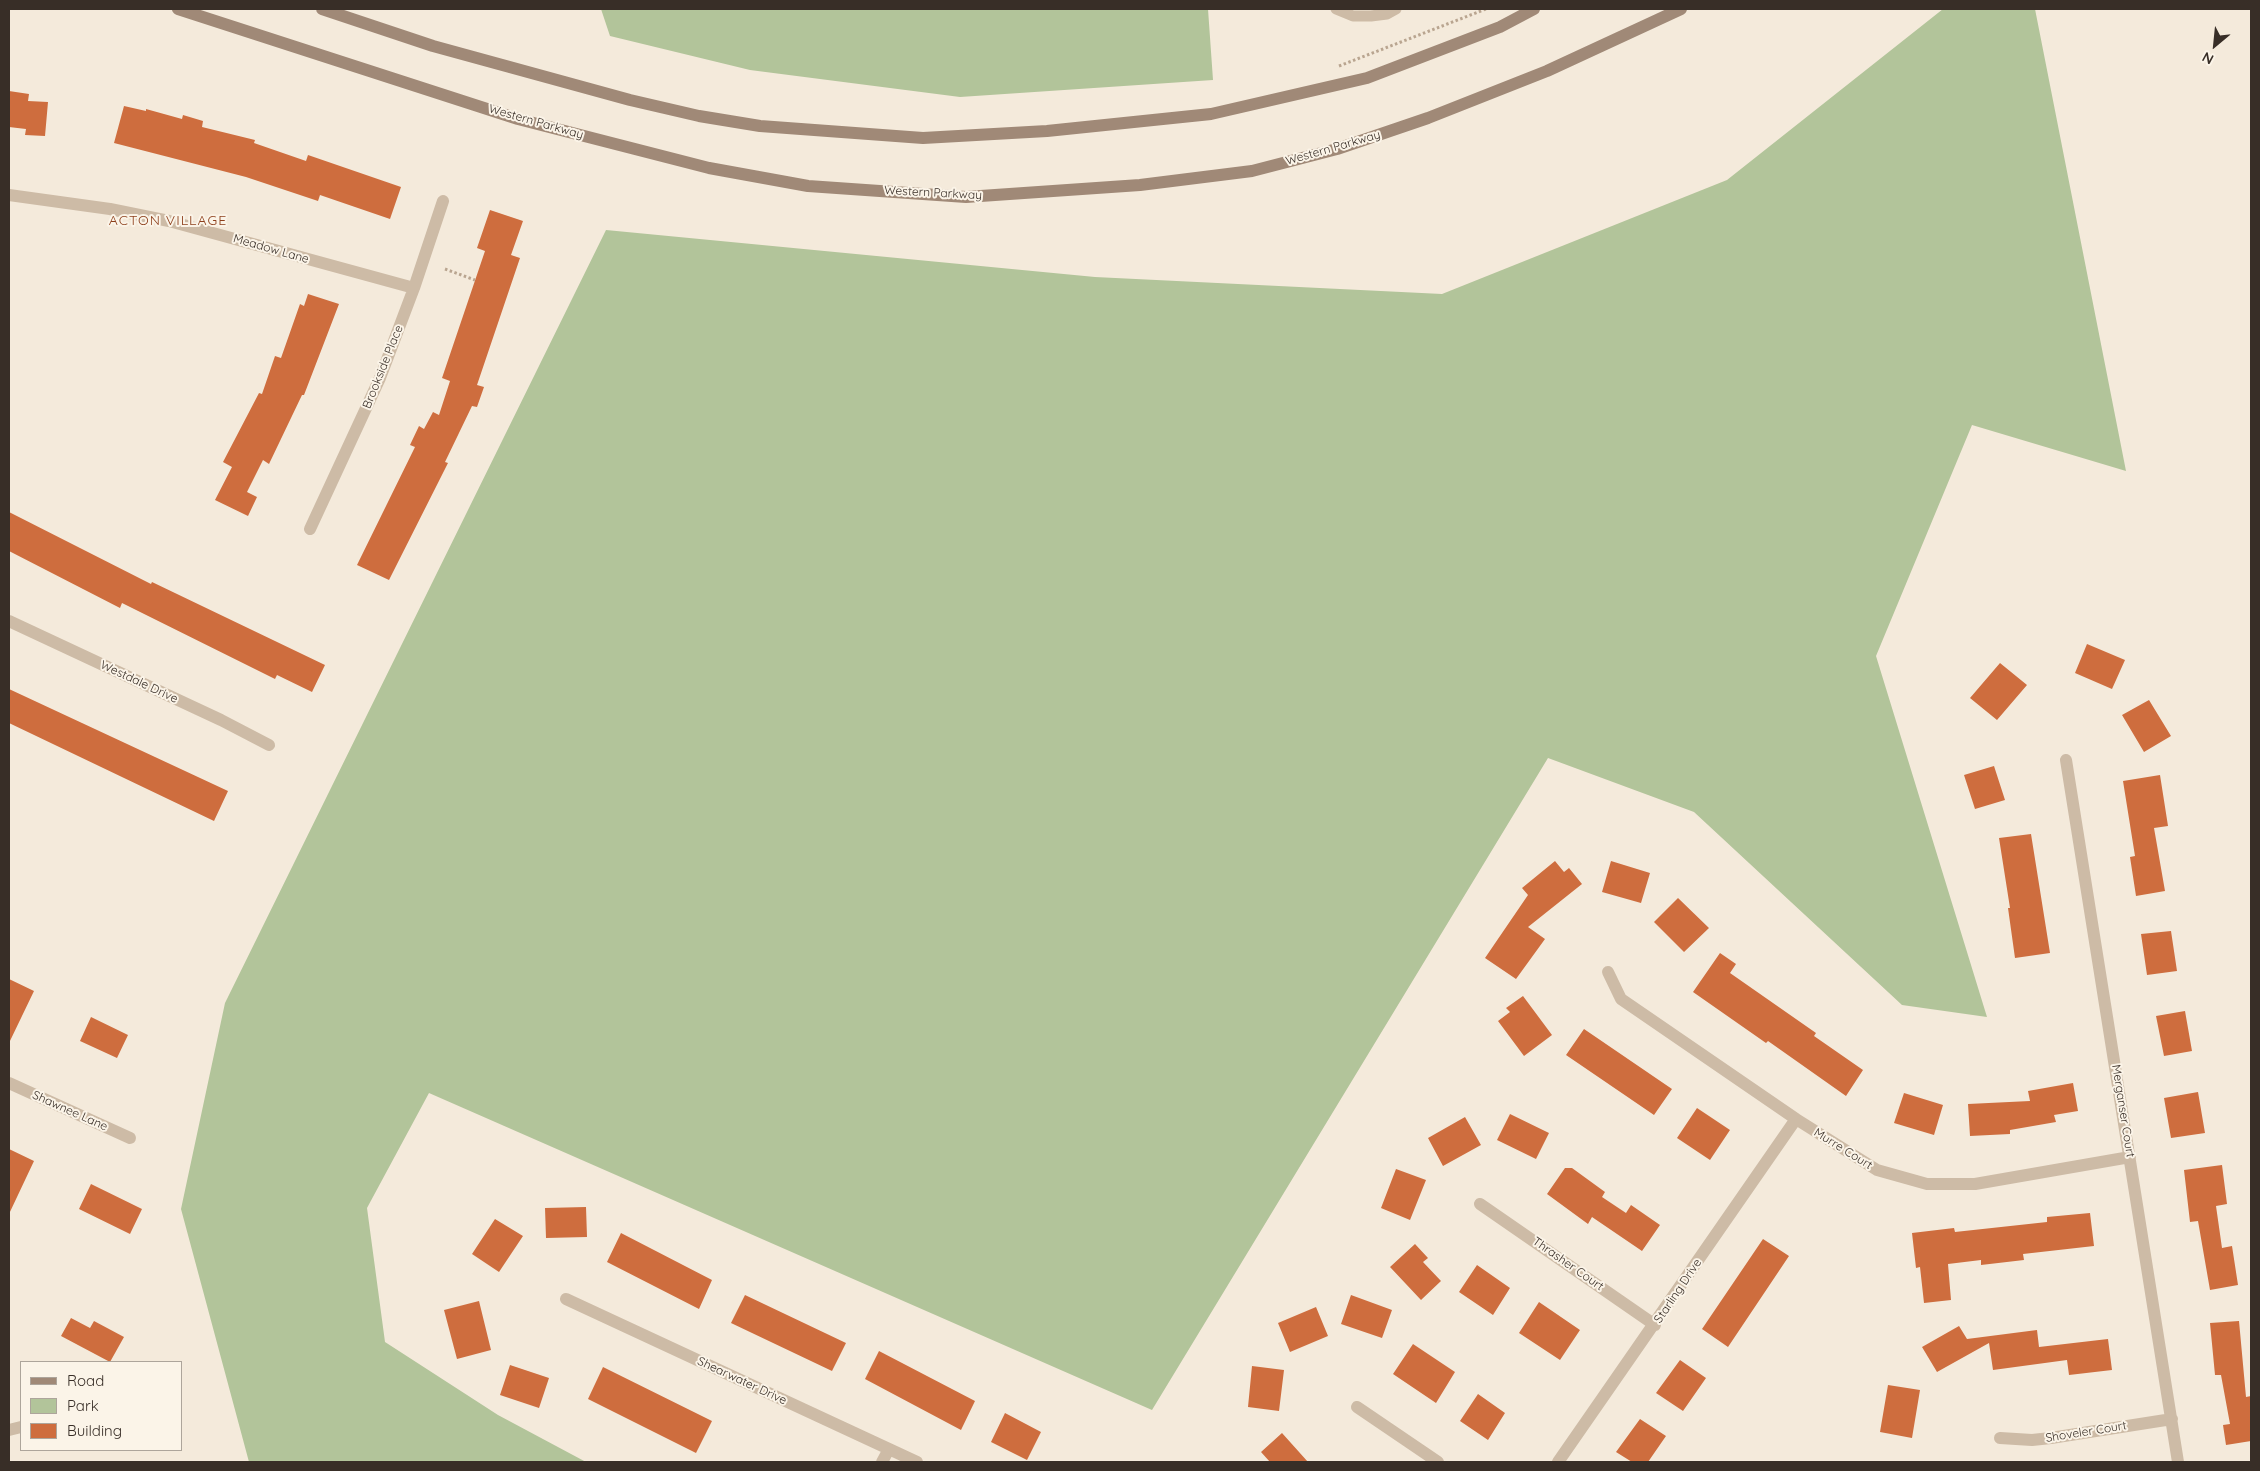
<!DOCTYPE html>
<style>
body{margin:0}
#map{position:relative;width:2260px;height:1471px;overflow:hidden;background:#f4eadb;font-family:Quicksand,sans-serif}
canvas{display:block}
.frame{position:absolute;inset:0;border:10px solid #382e27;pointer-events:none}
.legend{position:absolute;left:20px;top:1361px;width:162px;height:90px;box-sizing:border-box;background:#fbf4e8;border:1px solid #ada59b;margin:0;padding:6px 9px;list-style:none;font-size:15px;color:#382e27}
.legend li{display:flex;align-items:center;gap:10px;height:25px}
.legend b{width:25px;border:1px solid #ada59b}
.north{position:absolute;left:2190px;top:20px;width:50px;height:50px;-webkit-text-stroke:4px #fbf4e8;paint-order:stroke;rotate:208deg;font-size:14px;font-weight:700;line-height:20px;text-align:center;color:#382e27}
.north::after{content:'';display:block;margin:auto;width:18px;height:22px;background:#382e27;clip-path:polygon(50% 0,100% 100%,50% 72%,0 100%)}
</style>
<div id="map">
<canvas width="2260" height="1471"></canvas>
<div class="frame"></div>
<ul class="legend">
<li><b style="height:6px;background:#a08977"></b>Road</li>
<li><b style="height:14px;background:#b2c49a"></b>Park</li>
<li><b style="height:14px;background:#ce6d3e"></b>Building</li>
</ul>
<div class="north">N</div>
</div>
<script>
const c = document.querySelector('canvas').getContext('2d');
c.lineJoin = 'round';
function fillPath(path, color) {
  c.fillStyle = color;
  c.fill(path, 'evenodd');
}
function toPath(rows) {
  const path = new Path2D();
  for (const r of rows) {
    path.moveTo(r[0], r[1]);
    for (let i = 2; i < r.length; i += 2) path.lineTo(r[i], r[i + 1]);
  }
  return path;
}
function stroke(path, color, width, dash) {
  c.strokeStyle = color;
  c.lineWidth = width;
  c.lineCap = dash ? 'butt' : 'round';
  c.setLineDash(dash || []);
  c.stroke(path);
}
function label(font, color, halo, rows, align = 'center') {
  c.font = font + ' Quicksand,sans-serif';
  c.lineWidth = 4;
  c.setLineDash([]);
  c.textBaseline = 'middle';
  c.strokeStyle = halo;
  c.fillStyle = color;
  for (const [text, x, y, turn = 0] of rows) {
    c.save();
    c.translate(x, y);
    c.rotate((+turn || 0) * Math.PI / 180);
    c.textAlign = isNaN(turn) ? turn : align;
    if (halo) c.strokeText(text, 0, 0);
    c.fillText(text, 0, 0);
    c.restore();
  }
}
fillPath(toPath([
 [601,9,1208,9,1213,80,960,97,750,70,610,36],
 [1943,9,2035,9,2126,471,1972,425,1876,656,1987,1017,1902,1005,1694,812,1548,758,1152,1410,429,1093,367,1208,385,1342,498,1415,586,1462,249,1462,181,1209,225,1003,606,230,1095,277,1442,294,1727,180]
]), '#b2c49a');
fillPath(toPath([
 [9,91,29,94,28,101,48,102,45,136,25,135,26,129,9,127],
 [124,106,146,111,146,109,182,119,183,115,203,121,202,127,255,140,254,143,306,161,308,155,401,187,390,219,320,195,318,201,246,177,114,143],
 [490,210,523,221,511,255,520,258,477,385,484,387,477,407,472,406,445,462,448,463,389,580,357,565,415,447,410,445,419,426,424,429,433,412,439,415,450,381,442,378,485,251,477,248],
 [308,294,339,304,304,395,302,395,269,464,263,460,247,492,257,497,248,516,215,500,232,467,223,462,259,393,262,394,275,356,281,358,300,304,304,306],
 [9,512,151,584,152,582,325,665,312,692,277,675,275,679,122,603,120,608,9,551],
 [2087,644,2125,660,2112,689,2075,673],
 [2000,663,2027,685,1997,720,1970,698],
 [9,689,228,791,214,821,9,723],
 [2149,700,2171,736,2144,752,2122,715],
 [1994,766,2005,800,1975,809,1964,775],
 [2160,775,2168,826,2154,828,2165,891,2136,896,2130,857,2135,856,2123,781],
 [2031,834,2050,953,2015,958,2008,908,2010,908,1999,838],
 [1555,861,1564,872,1569,868,1582,884,1528,927,1545,939,1516,979,1485,958,1528,895,1522,888],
 [1611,861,1650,873,1641,903,1602,892],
 [1678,898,1709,928,1684,952,1654,922],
 [2171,931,2177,971,2147,975,2141,934],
 [1720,953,1736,964,1730,973,1816,1033,1814,1036,1863,1070,1846,1096,1768,1041,1766,1043,1693,992],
 [9,979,34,991,9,1043],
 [1523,996,1552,1035,1524,1056,1498,1021,1510,1012,1506,1008],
 [2185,1011,2192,1051,2164,1056,2156,1016],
 [91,1017,128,1035,117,1058,80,1041],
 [1584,1029,1672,1089,1654,1115,1566,1055],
 [2073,1083,2078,1111,2054,1115,2056,1122,2010,1130,2010,1134,1970,1136,1968,1104,2030,1101,2028,1091],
 [2198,1092,2205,1133,2171,1138,2164,1098],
 [1904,1093,1943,1105,1934,1135,1894,1123],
 [1697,1108,1730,1130,1710,1160,1677,1138],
 [1510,1114,1549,1133,1536,1159,1497,1140],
 [1465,1117,1481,1145,1443,1166,1428,1138],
 [9,1149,34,1161,9,1214],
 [2222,1165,2227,1204,2216,1206,2222,1248,2232,1246,2238,1285,2210,1290,2198,1221,2190,1222,2184,1170],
 [1565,1168,1572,1168,1605,1192,1602,1197,1626,1213,1631,1205,1660,1225,1642,1251,1592,1217,1588,1224,1547,1194],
 [1396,1169,1426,1180,1410,1220,1381,1208],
 [91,1184,142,1209,130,1234,79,1209],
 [586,1207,587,1237,546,1238,545,1208],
 [2090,1213,2094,1246,2023,1254,2024,1260,1981,1265,1981,1260,1948,1264,1951,1300,1924,1303,1920,1267,1916,1268,1912,1233,1954,1228,1955,1232,2047,1222,2047,1217],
 [495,1219,523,1236,499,1272,472,1254],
 [621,1233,712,1280,699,1309,607,1262],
 [1763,1239,1789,1256,1728,1347,1702,1329],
 [1415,1244,1428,1258,1423,1262,1441,1281,1421,1300,1390,1267],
 [1477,1265,1510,1288,1493,1315,1459,1292],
 [745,1295,846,1343,832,1371,731,1323],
 [1351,1295,1392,1310,1382,1338,1341,1324],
 [479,1301,491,1350,457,1359,444,1310],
 [1539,1302,1580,1330,1560,1360,1519,1333],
 [1316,1307,1328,1336,1290,1352,1278,1323],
 [71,1318,90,1328,94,1321,124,1337,110,1362,61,1336],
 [2239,1321,2246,1397,2251,1396,2251,1441,2226,1445,2223,1425,2230,1424,2221,1375,2215,1375,2210,1323],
 [1959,1326,1967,1339,2037,1330,2039,1347,2108,1339,2112,1370,2069,1375,2067,1360,1993,1370,1989,1343,1937,1372,1922,1347],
 [1413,1344,1455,1372,1436,1403,1393,1374],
 [879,1351,975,1401,961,1430,865,1379],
 [1680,1360,1706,1378,1683,1411,1656,1393],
 [510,1365,549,1378,539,1408,500,1395],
 [1252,1366,1284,1370,1279,1411,1248,1407],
 [603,1367,712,1421,696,1453,588,1399],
 [1888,1385,1920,1390,1912,1438,1880,1432],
 [1478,1394,1505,1413,1488,1440,1460,1421],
 [1005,1413,1041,1432,1027,1460,991,1442],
 [1640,1419,1666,1436,1648,1462,1632,1462,1616,1452],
 [1282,1433,1308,1462,1270,1462,1261,1452]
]), '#ce6d3e');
stroke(toPath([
 [1339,66,1486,9],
 [445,269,475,280]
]), '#b9a590', 3, [2.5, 2.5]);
stroke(toPath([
 [1336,9,1353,16,1371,16,1387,14,1396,9]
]), '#cdbba6', 11);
stroke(toPath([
 [9,195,110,209,169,221,414,288],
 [310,529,380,378,414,288,443,201],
 [9,621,221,720,269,745],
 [2066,760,2178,1462],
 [1608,972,1621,999,1796,1119,1877,1170,1927,1184,1975,1184,2130,1157],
 [9,1083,130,1138],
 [1480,1204,1655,1325],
 [566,1299,917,1462],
 [1357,1407,1438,1462],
 [9,1430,21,1427],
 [2000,1438,2032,1440,2051,1438,2172,1419],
 [882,1462,889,1449],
 [1558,1462,1796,1119]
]), '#cdbba6', 12);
stroke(toPath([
 [178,9,518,119,709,168,808,186,966,197,1140,185,1252,171,1337,149,1428,118,1547,71,1681,9],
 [322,9,433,46,630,100,699,116,760,126,923,138,1047,131,1211,114,1367,78,1500,27,1534,9]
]), '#a08977', 12);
label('12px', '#382e27', '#fbf4e8', [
 ["Western Parkway",536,122,16],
 ["Western Parkway",1333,148,-16],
 ["Western Parkway",933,193,3],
 ["Meadow Lane",271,249,16],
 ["Brookside Place",383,367,-68],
 ["Westdale Drive",139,682,25],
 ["Shawnee Lane",70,1111,24],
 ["Merganser Court",2123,1111,81],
 ["Murre Court",1843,1149,32],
 ["Thrasher Court",1568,1264,35],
 ["Starling Drive",1678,1291,-56],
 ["Shearwater Drive",742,1381,25],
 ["Shoveler Court",2086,1432,-9]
]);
c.letterSpacing = '1px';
label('14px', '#8d3f1b', '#fbf4e8', [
 ["ACTON VILLAGE",168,221]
]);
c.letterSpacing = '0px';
</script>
